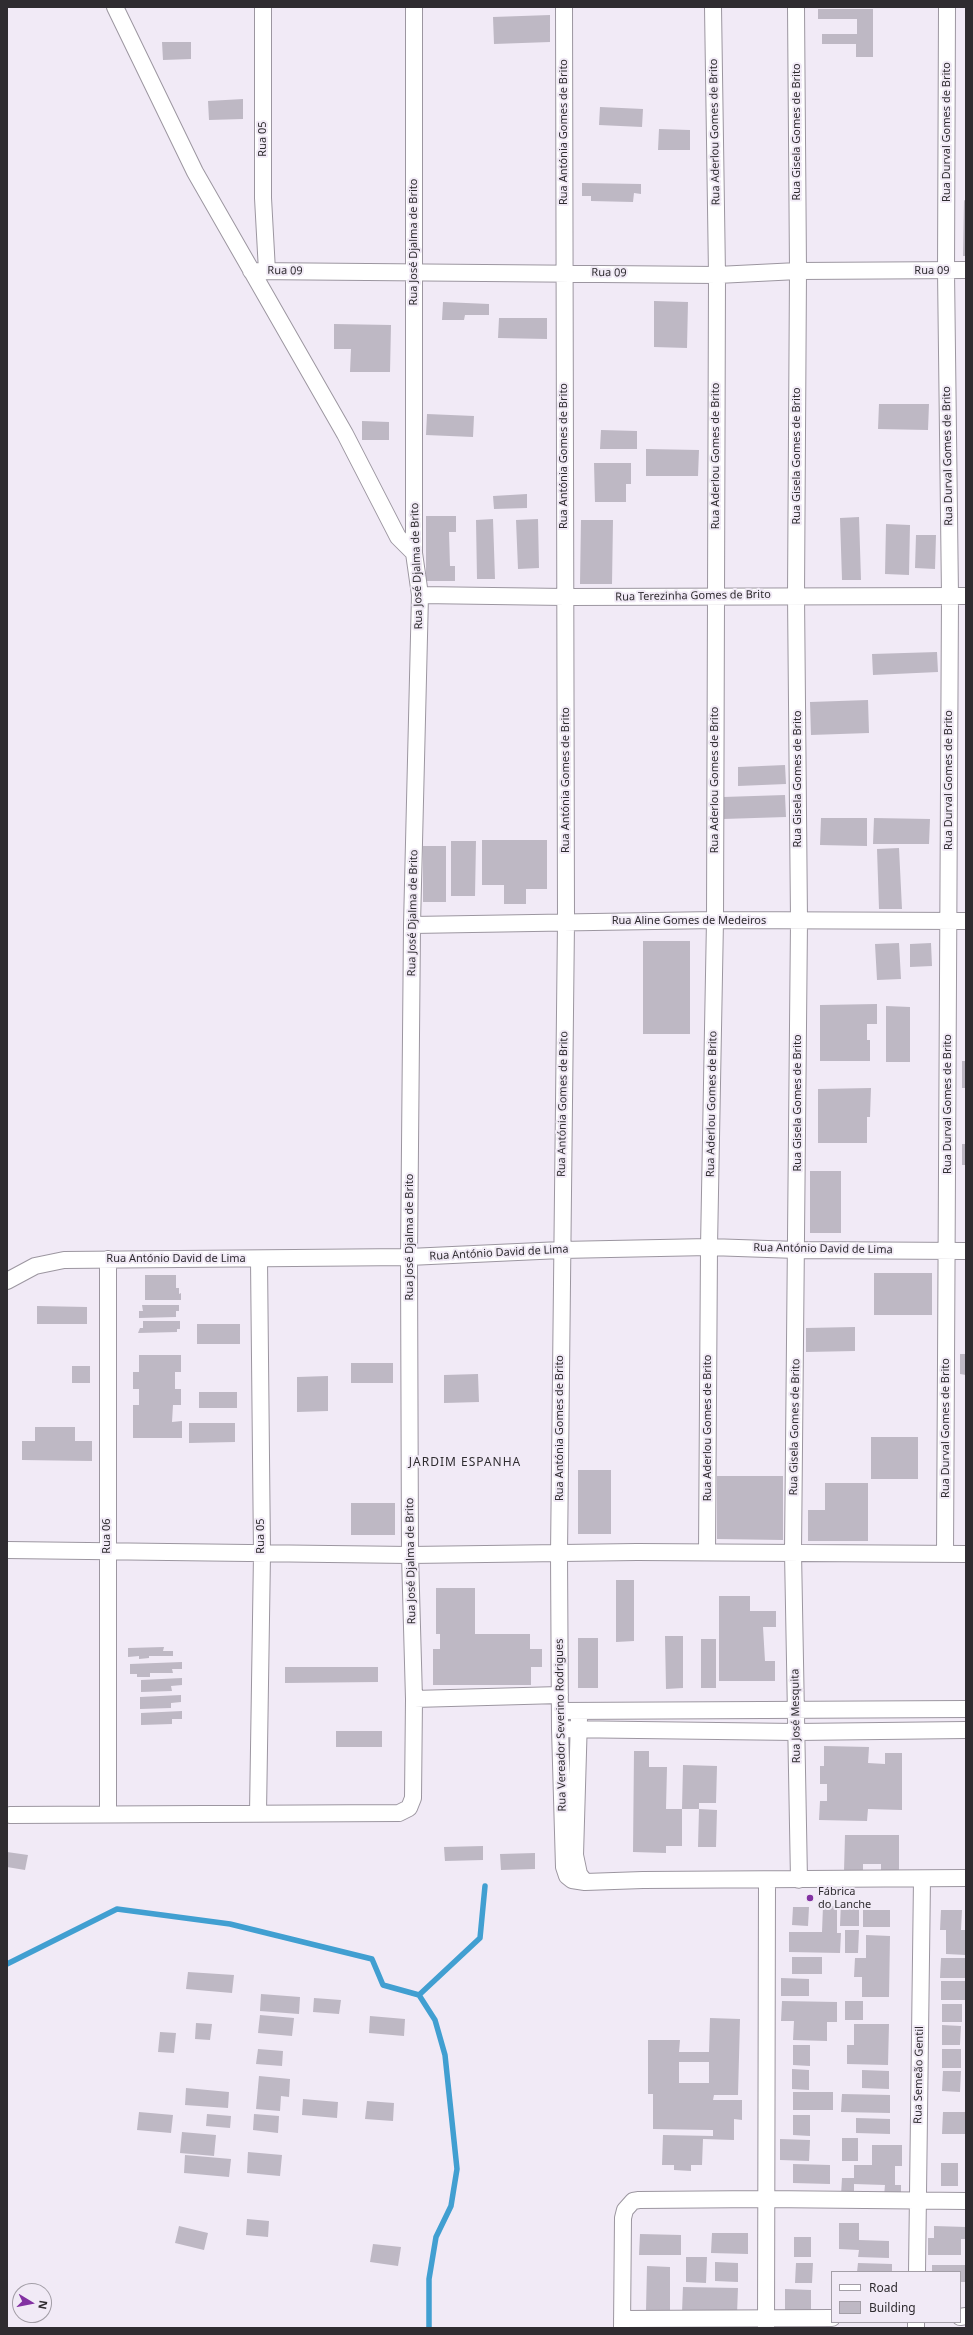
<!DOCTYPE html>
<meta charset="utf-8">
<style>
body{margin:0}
#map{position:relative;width:973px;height:2335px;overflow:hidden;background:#f1eaf6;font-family:"Noto Sans",sans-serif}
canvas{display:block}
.frame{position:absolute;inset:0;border:8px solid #2f2c30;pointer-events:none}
.legend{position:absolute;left:831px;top:2271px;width:130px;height:52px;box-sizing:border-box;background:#f1eaf6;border:1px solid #a39ea7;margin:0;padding:5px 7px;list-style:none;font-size:12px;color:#2f2c30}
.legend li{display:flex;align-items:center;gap:8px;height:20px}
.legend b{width:20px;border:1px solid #a39ea7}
.north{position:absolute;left:12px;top:2283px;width:40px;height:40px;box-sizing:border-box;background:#f1eaf6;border:1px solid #a39ea7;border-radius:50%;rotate:100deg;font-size:11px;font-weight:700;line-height:16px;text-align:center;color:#2f2c30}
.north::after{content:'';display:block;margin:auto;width:14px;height:18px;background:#8332a2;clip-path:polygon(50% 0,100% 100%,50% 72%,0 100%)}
</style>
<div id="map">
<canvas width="973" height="2335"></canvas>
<div class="frame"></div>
<ul class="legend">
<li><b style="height:5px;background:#fff"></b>Road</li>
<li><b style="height:11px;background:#beb8c4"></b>Building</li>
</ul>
<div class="north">N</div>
</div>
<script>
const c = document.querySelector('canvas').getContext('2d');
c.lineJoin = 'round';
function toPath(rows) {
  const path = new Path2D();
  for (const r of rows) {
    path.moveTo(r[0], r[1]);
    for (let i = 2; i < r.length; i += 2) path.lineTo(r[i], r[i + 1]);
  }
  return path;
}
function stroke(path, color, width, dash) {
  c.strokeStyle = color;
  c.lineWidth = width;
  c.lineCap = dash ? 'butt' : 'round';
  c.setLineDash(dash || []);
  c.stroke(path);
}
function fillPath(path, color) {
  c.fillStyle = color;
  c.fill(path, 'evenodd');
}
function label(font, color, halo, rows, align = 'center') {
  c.font = font + ' "Noto Sans",sans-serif';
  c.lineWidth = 4;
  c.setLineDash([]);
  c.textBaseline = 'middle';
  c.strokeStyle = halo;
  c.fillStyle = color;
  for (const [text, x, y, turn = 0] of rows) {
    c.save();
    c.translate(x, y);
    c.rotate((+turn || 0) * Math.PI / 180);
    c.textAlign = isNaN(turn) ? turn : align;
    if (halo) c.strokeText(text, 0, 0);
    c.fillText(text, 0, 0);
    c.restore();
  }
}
stroke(toPath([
 [7,1964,117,1909,230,1924,372,1959,383,1985,419,1995,480,1938,485,1886],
 [419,1995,435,2020,445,2055,457,2169,451,2206,436,2237,429,2279,429,2328]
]), '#419fd1', 5.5);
fillPath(toPath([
 [818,9,873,9,873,57,856,57,856,44,822,44,822,34,857,34,857,19,818,19],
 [550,15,550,42,494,44,493,17],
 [162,42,191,42,191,59,163,60],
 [243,99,243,119,209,120,208,101],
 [600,107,643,109,642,127,599,125],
 [659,129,690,130,690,150,658,150],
 [582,183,641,184,641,194,634,193,633,202,591,201,591,196,582,196],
 [964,200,966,201,966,256,963,256],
 [654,301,688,302,687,348,654,347],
 [443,302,489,304,489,315,465,315,464,320,442,320],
 [499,318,547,318,547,339,498,338],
 [334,324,391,325,390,372,350,372,351,349,334,349],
 [879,404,929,404,928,430,878,429],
 [427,414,474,416,473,437,426,435],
 [362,421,389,422,389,440,362,440],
 [601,430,637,431,637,449,600,449],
 [646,449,699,450,698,476,646,476],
 [594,463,631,463,631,484,626,484,626,502,595,502],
 [527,494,527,508,494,509,493,496],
 [426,516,456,516,456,532,449,532,450,566,455,566,455,581,426,581],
 [859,517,861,580,842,580,840,518],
 [493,519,495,579,477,579,476,520],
 [538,519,539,568,518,569,516,520],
 [581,520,613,520,612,584,580,584],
 [886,524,910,525,909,575,885,574],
 [916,535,936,535,935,569,915,568],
 [937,652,938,672,873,675,872,654],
 [868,700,869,733,811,735,810,702],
 [785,765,786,784,738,786,738,767],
 [785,795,786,817,723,819,723,797],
 [821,818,867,818,867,846,820,845],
 [874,818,930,819,929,844,873,844],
 [482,840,547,840,547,889,526,889,526,904,504,904,504,885,482,885],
 [451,841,476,841,475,896,451,896],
 [423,846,446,846,446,902,423,902],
 [899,848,902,909,879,909,877,849],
 [643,941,690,941,690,1034,643,1034],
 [899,943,901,979,877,980,875,944],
 [931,943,932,966,910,967,910,944],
 [877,1004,877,1024,867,1024,867,1040,870,1040,870,1061,820,1061,820,1005],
 [886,1006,910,1007,910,1062,886,1062],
 [962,1061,966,1061,966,1088,962,1088],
 [871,1088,870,1117,867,1117,867,1143,818,1143,818,1089],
 [962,1144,966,1144,966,1165,962,1165],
 [810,1171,841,1171,841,1233,810,1233],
 [874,1273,932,1273,932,1315,874,1315],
 [145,1275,176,1275,176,1288,179,1288,179,1294,181,1293,181,1300,145,1300],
 [142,1305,179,1305,179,1311,176,1311,176,1317,139,1318,139,1311,143,1311],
 [37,1306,87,1307,87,1324,37,1324],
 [143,1321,180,1321,180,1329,177,1329,177,1332,138,1333,140,1328,143,1328],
 [197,1324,240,1324,240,1344,197,1344],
 [855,1327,855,1351,806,1352,806,1328],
 [960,1354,966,1354,966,1375,960,1374],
 [139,1355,181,1355,181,1372,175,1372,175,1389,181,1389,181,1405,173,1405,172,1422,182,1421,182,1438,133,1438,133,1405,139,1405,139,1389,133,1389,133,1372,139,1372],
 [351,1363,393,1363,393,1383,351,1383],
 [72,1366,90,1366,90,1383,72,1383],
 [478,1374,479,1402,444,1403,444,1375],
 [328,1376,328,1411,297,1412,297,1377],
 [199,1392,237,1392,237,1408,199,1408],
 [189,1423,235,1423,235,1442,189,1443],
 [35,1427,75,1427,75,1441,92,1441,92,1461,22,1460,22,1441,35,1441],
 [871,1437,918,1437,918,1479,871,1479],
 [578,1470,611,1470,611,1534,578,1534],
 [717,1476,783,1476,783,1540,717,1539],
 [825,1483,868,1483,868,1541,808,1541,808,1510,825,1510],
 [351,1503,395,1503,395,1535,351,1535],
 [616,1580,634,1580,634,1641,616,1642],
 [436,1588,475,1588,475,1634,530,1634,530,1649,542,1649,542,1667,531,1667,531,1685,433,1685,433,1649,440,1649,440,1634,436,1634],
 [719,1596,750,1596,750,1611,776,1611,776,1627,763,1627,765,1661,775,1661,775,1681,719,1681],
 [665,1636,683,1636,683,1688,666,1689],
 [578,1638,598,1638,598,1688,578,1688],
 [701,1639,716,1639,716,1688,701,1688],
 [164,1647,163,1651,173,1651,173,1656,149,1656,149,1658,139,1659,139,1656,128,1657,128,1648],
 [182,1662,182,1669,172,1669,173,1673,150,1673,150,1677,137,1677,137,1674,130,1674,130,1664],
 [285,1667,378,1667,378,1682,285,1683],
 [182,1678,182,1685,171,1686,172,1691,141,1692,141,1680],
 [181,1695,181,1702,171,1703,171,1708,140,1709,140,1697],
 [182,1711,182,1719,172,1719,172,1724,141,1725,141,1713],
 [336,1731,382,1731,382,1747,336,1747],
 [824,1746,869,1747,868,1763,885,1764,885,1753,902,1753,902,1810,868,1809,867,1821,819,1820,820,1801,827,1801,827,1784,820,1784,820,1766,824,1766],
 [634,1751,649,1751,649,1767,667,1767,666,1809,682,1809,682,1846,666,1846,666,1853,633,1852],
 [683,1765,717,1766,716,1803,699,1803,699,1809,682,1809],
 [699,1809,717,1810,716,1847,698,1847],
 [845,1835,899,1835,899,1872,881,1871,881,1864,863,1864,863,1871,844,1871],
 [483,1846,483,1860,445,1861,444,1847],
 [7,1852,28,1855,25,1870,7,1867],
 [535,1853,535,1869,501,1870,500,1854],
 [841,1901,859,1902,859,1926,840,1926],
 [823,1906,837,1906,837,1933,841,1933,840,1953,789,1952,789,1932,822,1932],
 [793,1907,809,1907,808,1926,792,1925],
 [863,1910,890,1910,890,1927,863,1927],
 [941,1910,962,1910,961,1930,966,1930,966,1955,946,1954,946,1930,940,1930],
 [845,1930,859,1930,858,1953,845,1953],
 [866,1935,890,1936,889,1997,862,1997,862,1977,854,1977,855,1958,866,1958],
 [792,1957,822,1957,822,1974,792,1974],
 [941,1958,966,1958,966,1978,940,1978],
 [188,1972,234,1975,232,1993,186,1989],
 [781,1978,809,1979,809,1996,781,1996],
 [941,1981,966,1981,966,2000,941,2000],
 [261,1994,300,1997,299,2014,260,2011],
 [314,1998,341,2000,339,2014,313,2012],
 [782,2001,837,2002,837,2022,827,2022,827,2041,793,2040,794,2021,781,2021],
 [845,2001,863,2001,863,2020,845,2020],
 [942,2004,962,2004,962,2022,942,2022],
 [260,2015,294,2018,292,2036,258,2033],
 [370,2016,405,2019,404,2036,369,2033],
 [710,2018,740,2019,738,2095,714,2095,713,2100,742,2100,742,2120,734,2119,734,2140,703,2139,702,2165,691,2165,691,2171,674,2170,674,2165,662,2165,663,2135,713,2136,713,2130,653,2129,653,2094,648,2094,648,2040,680,2040,679,2052,709,2052],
 [679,2062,709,2062,709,2083,679,2083],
 [196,2023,212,2024,210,2040,195,2039],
 [854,2024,889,2024,888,2065,847,2064,847,2045,854,2045],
 [942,2025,961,2026,960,2045,942,2045],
 [160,2032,176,2033,174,2053,158,2052],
 [793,2045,810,2045,810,2066,793,2065],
 [258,2049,283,2051,282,2066,256,2064],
 [942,2049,961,2049,961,2068,942,2068],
 [792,2069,809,2070,809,2090,792,2089],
 [862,2070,889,2071,889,2089,862,2088],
 [943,2071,961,2071,960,2092,942,2091],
 [259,2076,290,2079,289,2097,281,2096,280,2111,256,2109],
 [186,2088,229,2092,228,2108,185,2105],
 [793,2092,833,2092,833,2110,793,2110],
 [842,2094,890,2095,890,2113,841,2112],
 [303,2099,338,2102,337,2118,302,2115],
 [367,2101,394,2103,393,2121,365,2119],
 [139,2112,173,2115,171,2133,137,2130],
 [943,2112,966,2112,966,2134,942,2134],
 [207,2114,231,2116,230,2128,206,2126],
 [254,2114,279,2116,278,2133,253,2130],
 [793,2115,810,2115,810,2136,793,2135],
 [856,2118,890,2119,890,2134,856,2133],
 [182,2132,216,2135,214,2156,180,2153],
 [842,2138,858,2138,858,2161,842,2161],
 [780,2139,810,2140,809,2161,780,2160],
 [872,2145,902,2145,902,2166,895,2166,895,2185,901,2185,901,2196,884,2196,885,2185,854,2184,854,2195,841,2195,842,2178,854,2178,854,2165,872,2165],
 [248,2152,282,2155,280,2176,247,2173],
 [185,2155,231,2159,229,2177,184,2173],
 [941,2163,958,2163,958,2186,941,2186],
 [793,2164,830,2165,830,2184,793,2183],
 [247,2219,269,2221,268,2237,246,2235],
 [839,2223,859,2223,859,2240,889,2241,889,2258,858,2257,859,2250,839,2249],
 [179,2226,208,2233,204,2250,175,2243],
 [934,2226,966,2227,966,2239,961,2239,961,2255,928,2255,928,2238,934,2238],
 [712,2233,748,2233,748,2254,711,2253],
 [640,2234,681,2235,681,2255,639,2255],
 [794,2237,811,2237,811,2257,794,2257],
 [373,2244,401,2247,398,2266,370,2262],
 [686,2257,707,2257,706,2283,686,2282],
 [715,2262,738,2263,738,2282,715,2281],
 [796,2263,813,2263,812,2283,795,2283],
 [858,2263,892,2264,892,2272,857,2272],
 [932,2265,966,2265,966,2282,960,2282,960,2272,932,2272],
 [647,2266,670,2267,670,2311,646,2311],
 [683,2287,738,2288,737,2314,682,2312],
 [785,2289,811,2290,811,2312,785,2312]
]), '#beb8c4');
const street = toPath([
 [115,7,195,172,345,434,398,537,414,553],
 [263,7,263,198,267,271],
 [564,7,566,922,559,1554,560,1729,564,1867,567,1876,572,1880,585,1882,643,1880,966,1878],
 [796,7,798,271,796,595,799,921,793,1552,799,1880],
 [251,271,717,275,798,271,966,270],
 [420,595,565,597,966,596],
 [412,925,715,920,966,921],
 [108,1259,108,1813],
 [7,1281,35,1266,64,1260,409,1257,561,1250,709,1247,797,1250,966,1251],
 [7,1550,410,1555,637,1552,966,1554],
 [707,1552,709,1247,715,920,717,275,713,7],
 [945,1553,950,596,946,271,947,7],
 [414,1699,560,1695],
 [560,1711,966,1709],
 [579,1718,575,1855,579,1874,585,1882],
 [560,1729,796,1732,966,1730],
 [258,1813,262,1554,259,1260],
 [10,1815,399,1813,409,1808,413,1798,414,1699,410,1555,409,1257,412,925,420,595,414,553,414,7],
 [917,2272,922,1879],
 [960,2317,966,2316],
 [622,2319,832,2318],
 [916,2322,916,2328],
 [622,2328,623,2218,625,2210,633,2201,639,2200,764,2199,966,2201],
 [766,2328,767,1880]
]);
stroke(street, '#9c96a0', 18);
stroke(street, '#fff', 16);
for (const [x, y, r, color] of [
 [810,1898,4,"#8332a2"]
]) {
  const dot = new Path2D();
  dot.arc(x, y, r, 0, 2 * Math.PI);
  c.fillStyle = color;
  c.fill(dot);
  stroke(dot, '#f1eaf6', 1.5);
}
label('11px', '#2f2c30', '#f1eaf6', [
 ["Rua Antónia Gomes de Brito",564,132,-90],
 ["Rua Aderlou Gomes de Brito",715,132,-91],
 ["Rua Gisela Gomes de Brito",797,132,-90],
 ["Rua Durval Gomes de Brito",947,132,-90],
 ["Rua 05",263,139,-90],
 ["Rua José Djalma de Brito",414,242,-90],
 ["Rua 09",285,271,1],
 ["Rua 09",932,271],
 ["Rua 09",609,273,1],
 ["Rua Antónia Gomes de Brito",564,456,-90],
 ["Rua Aderlou Gomes de Brito",716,456,-90],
 ["Rua Gisela Gomes de Brito",797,456,-90],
 ["Rua Durval Gomes de Brito",948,456,-91],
 ["Rua José Djalma de Brito",417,566,-92],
 ["Rua Terezinha Gomes de Brito",693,596,-1],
 ["Rua Gisela Gomes de Brito",798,779,-90],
 ["Rua Antónia Gomes de Brito",566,780,-90],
 ["Rua Aderlou Gomes de Brito",715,780,-90],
 ["Rua Durval Gomes de Brito",949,780,-90],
 ["Rua José Djalma de Brito",413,913,-89],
 ["Rua Aline Gomes de Medeiros",689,921],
 ["Rua Gisela Gomes de Brito",798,1103,-90],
 ["Rua Antónia Gomes de Brito",563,1104,-89],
 ["Rua Aderlou Gomes de Brito",712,1104,-89],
 ["Rua Durval Gomes de Brito",948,1104,-90],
 ["Rua José Djalma de Brito",410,1237,-90],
 ["Rua António David de Lima",823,1249,1],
 ["Rua António David de Lima",499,1253,-3],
 ["Rua António David de Lima",176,1259],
 ["Rua Gisela Gomes de Brito",795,1427,-89],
 ["Rua Antónia Gomes de Brito",560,1428,-90],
 ["Rua Aderlou Gomes de Brito",708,1428,-90],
 ["Rua Durval Gomes de Brito",946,1428,-90],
 ["Rua 06",107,1536,-90],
 ["Rua 05",261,1536,-90],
 ["Rua José Djalma de Brito",411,1561,-91],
 ["Rua José Mesquita",796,1716,-91],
 ["Rua Vereador Severino Rodrigues",561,1725,-91],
 ["Rua Semeão Gentil",919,2075,-89]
]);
label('11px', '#2f2c30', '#f1eaf6', [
 ["Fábrica",818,1892],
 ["do Lanche",818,1905]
], 'left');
c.letterSpacing = '1px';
label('12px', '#2f2c30', '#f1eaf6', [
 ["JARDIM ESPANHA",465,1463]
]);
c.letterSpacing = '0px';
</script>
